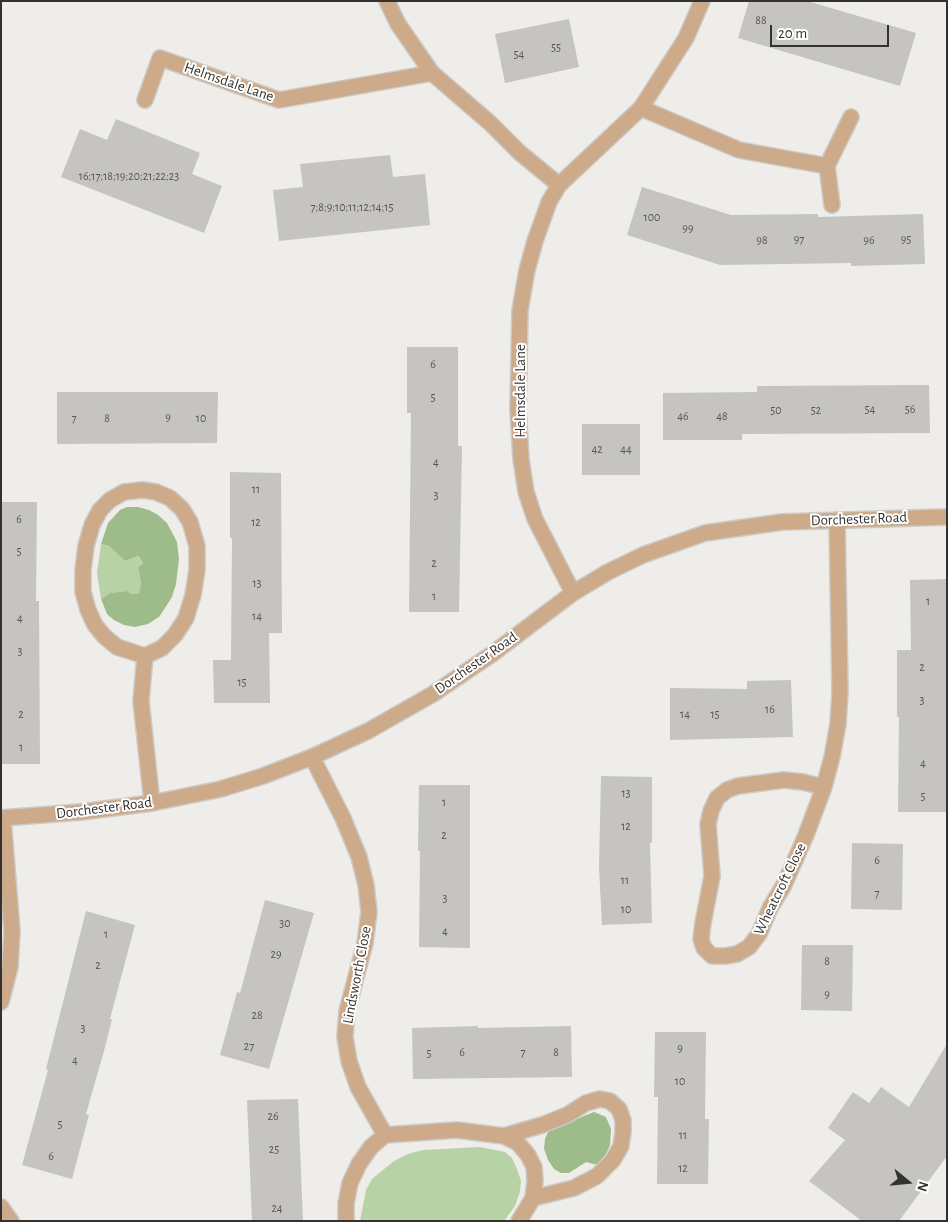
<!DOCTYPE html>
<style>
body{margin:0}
#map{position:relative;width:948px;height:1222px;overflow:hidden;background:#eeede9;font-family:"Alegreya Sans",sans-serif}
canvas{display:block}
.frame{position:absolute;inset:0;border:2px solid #333231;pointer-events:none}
.north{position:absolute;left:883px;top:1157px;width:50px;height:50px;-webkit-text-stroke:4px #fff;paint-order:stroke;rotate:107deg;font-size:14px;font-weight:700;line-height:20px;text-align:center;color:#333231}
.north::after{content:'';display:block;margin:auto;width:18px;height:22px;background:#333231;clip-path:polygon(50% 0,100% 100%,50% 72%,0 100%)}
.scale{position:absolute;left:770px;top:25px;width:119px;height:22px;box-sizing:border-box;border:2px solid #333231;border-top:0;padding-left:6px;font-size:15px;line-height:18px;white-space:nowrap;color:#333231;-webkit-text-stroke:4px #fff;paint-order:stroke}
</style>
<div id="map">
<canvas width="948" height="1222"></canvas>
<div class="frame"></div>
<div class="north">N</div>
<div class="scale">20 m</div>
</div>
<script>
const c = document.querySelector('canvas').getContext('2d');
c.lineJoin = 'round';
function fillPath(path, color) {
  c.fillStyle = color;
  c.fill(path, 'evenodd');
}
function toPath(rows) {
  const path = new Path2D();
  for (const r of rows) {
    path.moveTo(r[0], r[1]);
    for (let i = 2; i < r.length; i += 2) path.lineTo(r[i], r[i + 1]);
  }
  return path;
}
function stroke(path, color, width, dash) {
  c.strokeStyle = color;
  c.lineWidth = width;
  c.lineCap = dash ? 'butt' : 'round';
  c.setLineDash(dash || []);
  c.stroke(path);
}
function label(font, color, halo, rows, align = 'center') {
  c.font = font + ' "Alegreya Sans",sans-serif';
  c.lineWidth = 4;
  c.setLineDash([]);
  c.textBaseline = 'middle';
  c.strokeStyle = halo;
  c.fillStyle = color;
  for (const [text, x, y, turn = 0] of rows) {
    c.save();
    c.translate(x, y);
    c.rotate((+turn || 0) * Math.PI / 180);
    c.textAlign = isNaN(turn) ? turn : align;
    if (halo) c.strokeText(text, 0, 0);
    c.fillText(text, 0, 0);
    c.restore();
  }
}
fillPath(toPath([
 [101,544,109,546,125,561,137,556,143,563,138,569,141,583,139,595,130,594,127,591,110,593,101,599,97,573],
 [480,1147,505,1152,512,1158,517,1169,521,1181,520,1192,515,1206,504,1221,360,1221,366,1190,372,1179,394,1161,408,1154,423,1150]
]), '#b7d2a5');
fillPath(toPath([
 [127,507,138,507,149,510,158,515,167,523,177,542,179,559,176,584,172,597,165,608,159,617,148,624,135,627,124,625,114,620,107,614,101,599,110,593,127,591,131,594,139,594,141,583,138,568,143,563,138,556,125,561,109,546,101,544,108,523,120,510],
 [594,1112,606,1117,611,1129,610,1145,606,1154,597,1165,586,1162,569,1173,561,1173,554,1169,548,1160,544,1149,545,1139,549,1130]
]), '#9dbc89');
fillPath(toPath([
 [749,1,807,1,916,33,900,86,738,38],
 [569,19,579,67,505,83,495,34],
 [116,119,200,153,192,174,222,186,204,233,61,177,80,129,107,140],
 [390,155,393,177,425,174,430,225,279,241,273,190,303,187,300,164],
 [642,187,731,215,818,214,818,217,923,214,925,264,851,266,851,263,720,265,627,235],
 [407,347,458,347,458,446,462,446,459,612,409,612,411,413,407,413],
 [929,385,930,433,742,434,742,440,663,440,663,393,757,392,757,386],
 [57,392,218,392,217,443,57,444],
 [582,424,640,424,640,475,582,475],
 [230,472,281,473,282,633,269,633,270,703,214,703,213,660,231,660,232,538,230,538],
 [1,502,37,502,36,601,39,601,40,764,1,764],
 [947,579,947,812,898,812,899,717,897,717,897,650,911,650,910,580],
 [791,680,793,737,670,740,670,688,747,689,747,681],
 [601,776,652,777,652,843,650,843,652,923,602,925,599,867],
 [419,785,470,785,470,948,419,947,420,851,418,851],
 [852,843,903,844,902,910,851,909],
 [265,900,314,913,269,1069,220,1055,237,992,240,993],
 [86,911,135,925,110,1019,112,1019,104,1051,86,1114,89,1115,72,1179,22,1165,48,1070,46,1069],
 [802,945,853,945,852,1011,801,1010],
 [478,1026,478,1028,571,1026,572,1077,413,1079,412,1028],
 [655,1032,706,1032,705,1119,709,1119,708,1184,657,1184,658,1097,654,1097],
 [947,1044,947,1156,899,1221,862,1221,809,1181,845,1140,828,1128,853,1092,869,1103,881,1087,909,1107],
 [298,1099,303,1221,252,1221,247,1100]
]), '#c5c4c0');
const minor = toPath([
 [387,1,398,24,432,73,490,123,519,152,559,185],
 [145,100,160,58,279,100,432,73],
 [641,108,739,150,827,166],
 [832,205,827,166,851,117],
 [142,490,156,492,170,498,182,509,190,522,197,546,197,570,193,595,186,618,175,635,162,648,145,656,117,647,104,636,95,625,88,610,83,592,83,570,86,546,92,525,100,510,110,500,124,492,142,490],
 [573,593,535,519,526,492,521,459,518,409,520,310,527,270,535,241,549,202,559,185,641,108,686,38,702,1],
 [145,656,141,701,152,803],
 [312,757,343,818,359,857,366,885,369,912,365,943,347,1011,345,1037,349,1061,358,1087,385,1135],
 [824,787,803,782,784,780,738,786,727,790,717,798,711,811,708,824,712,876,703,923,701,939,704,948,712,956,725,956,737,954,749,947,759,934,770,908,784,885,806,835,824,787,832,757,838,724,840,692,837,520],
 [1,818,81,812,152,803,221,789,263,776,312,757,368,731,433,694,492,654,573,593,608,572,643,555,705,533,782,522,947,517],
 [1,1002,10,967,12,931,3,818],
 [504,1136,542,1125,567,1115,586,1103,600,1099,610,1101,619,1109,623,1120,623,1132,621,1146,613,1160,597,1176,574,1188,533,1198],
 [1,1207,11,1221],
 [346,1221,346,1203,350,1183,359,1164,371,1147,385,1135,457,1130,504,1136,518,1143,528,1155,534,1167,535,1181,533,1198,519,1221]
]);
stroke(minor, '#cccbc8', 18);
stroke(minor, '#cdaa89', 15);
label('12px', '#585655', null, [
 ["88",761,20],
 ["55",556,47],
 ["54",519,54],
 ["16;17;18;19;20;21;22;23",129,176],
 ["7;8;9;10;11;12;14;15",352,207],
 ["100",652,217],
 ["99",688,228],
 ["97",799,239],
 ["95",906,239],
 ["98",762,240],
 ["96",869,240],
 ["6",433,364],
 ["5",433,397],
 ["54",870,409],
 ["56",910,409],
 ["50",776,410],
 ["52",816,410],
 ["46",683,416],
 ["48",722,416],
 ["9",168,417],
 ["7",74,418],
 ["8",107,418],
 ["10",201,418],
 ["42",597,449],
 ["44",626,449],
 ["4",436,462],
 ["11",256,489],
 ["3",436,495],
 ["6",19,519],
 ["12",256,522],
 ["5",19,551],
 ["2",434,563],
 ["13",257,583],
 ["1",434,596],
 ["1",928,601],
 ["14",257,616],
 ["4",20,618],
 ["3",20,651],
 ["2",922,667],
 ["15",242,682],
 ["3",922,700],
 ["16",770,709],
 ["2",21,714],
 ["14",685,714],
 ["15",715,714],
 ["1",21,747],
 ["4",923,763],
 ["13",626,793],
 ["5",923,796],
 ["1",444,802],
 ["12",626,826],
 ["2",444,835],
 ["6",877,860],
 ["11",625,880],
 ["7",877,893],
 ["3",445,898],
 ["10",626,909],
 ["30",285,923],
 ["4",445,931],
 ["1",106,934],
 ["29",276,954],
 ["8",827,961],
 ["2",98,965],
 ["9",827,994],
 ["28",257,1015],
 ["3",83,1028],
 ["27",249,1046],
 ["9",680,1048],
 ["6",462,1052],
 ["7",523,1052],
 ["8",556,1052],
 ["5",429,1053],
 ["4",75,1060],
 ["10",680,1081],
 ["26",273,1116],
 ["5",60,1124],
 ["11",683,1135],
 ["25",274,1149],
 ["6",51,1156],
 ["12",683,1168],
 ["24",277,1208]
]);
label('15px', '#333231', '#fff', [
 ["Helmsdale Lane",229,82,19],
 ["Helmsdale Lane",520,391,-90],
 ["Dorchester Road",859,519,-2],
 ["Dorchester Road",476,663,-35],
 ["Dorchester Road",104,808,-7],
 ["Wheatcroft Close",780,889,-64],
 ["Lindsworth Close",357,975,-79]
]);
</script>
